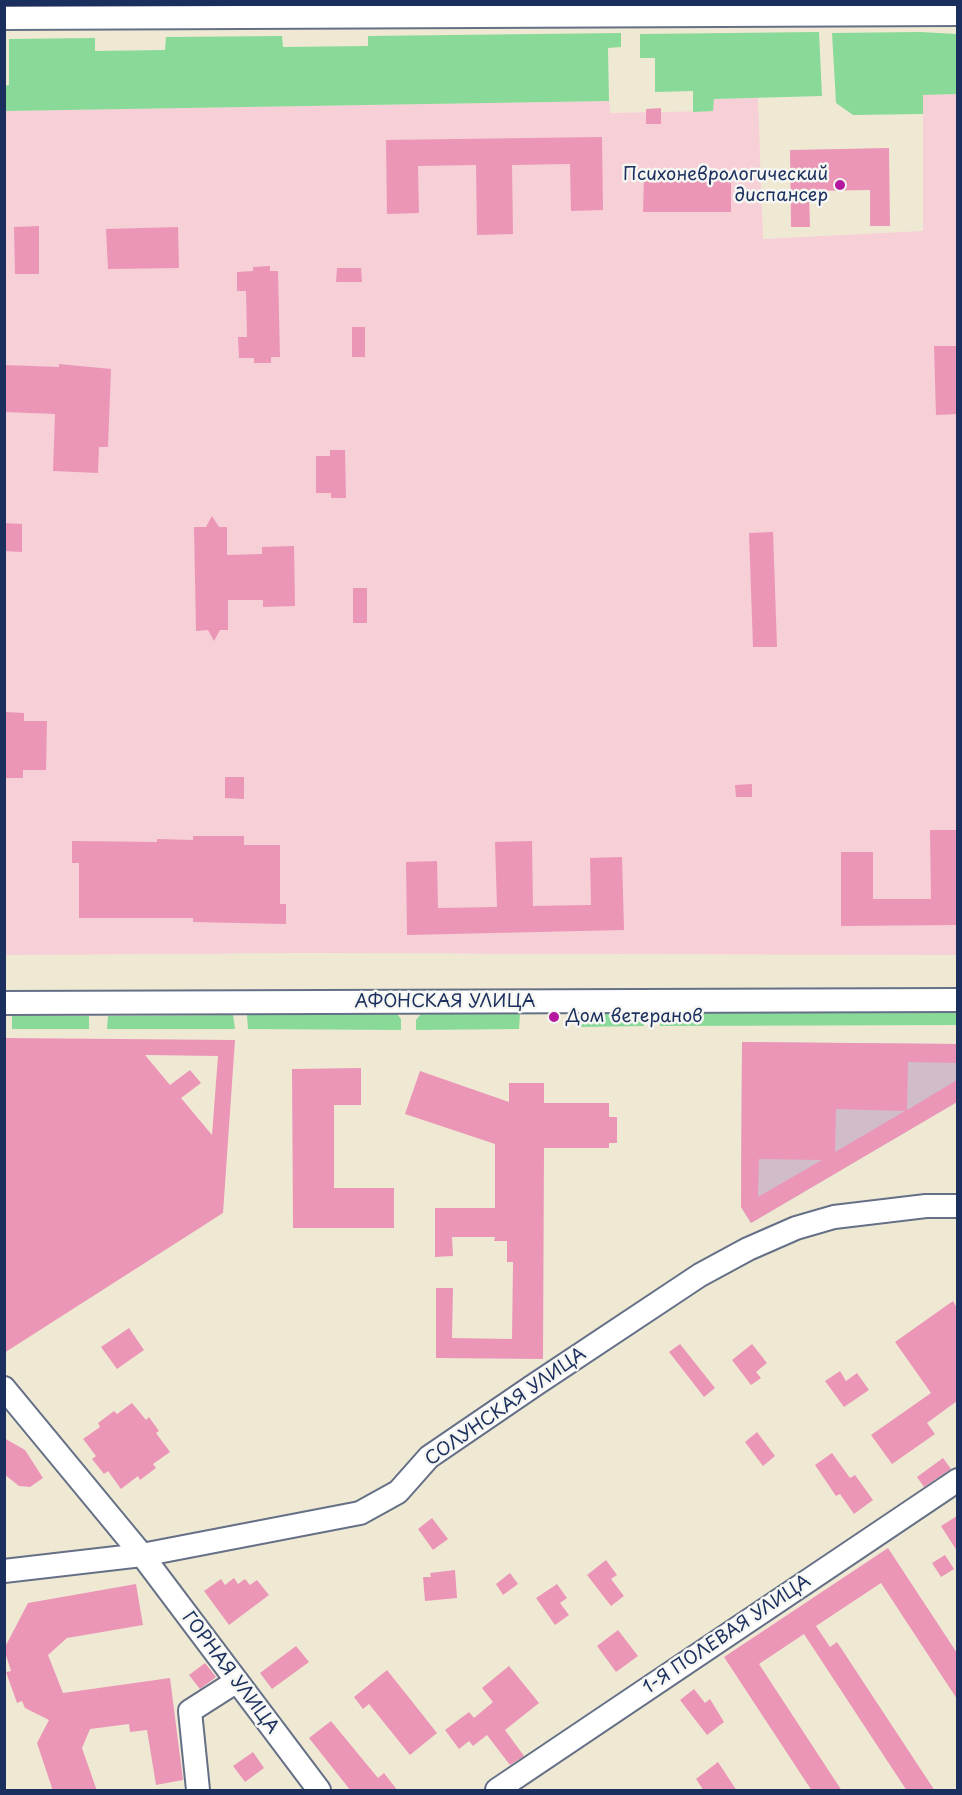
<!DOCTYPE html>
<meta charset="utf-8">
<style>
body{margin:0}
#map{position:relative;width:962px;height:1795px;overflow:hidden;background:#efe9d4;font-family:"Playpen Sans",sans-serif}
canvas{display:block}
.frame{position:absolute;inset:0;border:6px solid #1b2f5e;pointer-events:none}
</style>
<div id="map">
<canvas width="962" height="1795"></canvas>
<div class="frame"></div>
</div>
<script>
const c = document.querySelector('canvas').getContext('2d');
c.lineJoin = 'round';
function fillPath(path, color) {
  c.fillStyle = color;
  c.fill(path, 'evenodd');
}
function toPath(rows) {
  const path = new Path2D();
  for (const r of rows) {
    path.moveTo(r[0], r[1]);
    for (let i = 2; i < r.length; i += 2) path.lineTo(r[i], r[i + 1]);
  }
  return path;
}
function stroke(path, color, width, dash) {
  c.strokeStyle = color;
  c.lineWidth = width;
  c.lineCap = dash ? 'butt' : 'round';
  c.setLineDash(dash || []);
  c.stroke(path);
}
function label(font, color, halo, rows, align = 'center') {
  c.font = font + ' "Playpen Sans",sans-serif';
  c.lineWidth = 5;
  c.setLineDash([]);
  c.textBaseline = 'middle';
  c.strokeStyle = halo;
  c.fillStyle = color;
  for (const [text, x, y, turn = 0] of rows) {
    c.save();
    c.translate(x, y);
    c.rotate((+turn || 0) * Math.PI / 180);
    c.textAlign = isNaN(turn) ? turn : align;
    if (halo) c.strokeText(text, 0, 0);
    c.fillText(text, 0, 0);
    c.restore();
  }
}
fillPath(toPath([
 [395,4,395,6,5,11,4,5],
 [957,94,957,955,303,953,5,955,4,111,609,101,610,113,713,111,713,99,758,98,763,239,923,231,923,95]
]), '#f6cfd7');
fillPath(toPath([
 [742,1042,957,1044,957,1102,751,1223,741,1207]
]), '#d1bdc9');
fillPath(toPath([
 [819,32,822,96,714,99,713,111,693,112,693,91,655,92,655,58,640,58,640,34],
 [920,32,957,34,957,94,923,95,923,114,853,115,836,103,832,33],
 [621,33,621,47,608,48,609,101,5,111,5,86,9,85,9,39,95,38,95,51,165,50,166,37,282,36,283,47,368,46,368,36],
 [660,1013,957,1013,958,1025,660,1026],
 [397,1014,401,1019,401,1030,248,1029,247,1015],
 [421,1014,520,1014,519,1029,416,1030,416,1020],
 [579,1014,644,1014,644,1026,579,1027],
 [233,1015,235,1029,107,1029,108,1016],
 [12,1016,89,1016,89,1029,12,1029]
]), '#89d998');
fillPath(toPath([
 [661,108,661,124,646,124,646,109],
 [602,137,603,210,571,211,570,164,512,165,513,234,477,235,476,165,418,166,419,213,387,214,386,140],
 [889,148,890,226,870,226,870,190,809,191,810,227,791,227,790,150],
 [644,178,731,178,731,212,643,212],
 [39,226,39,274,15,274,14,227],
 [178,227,179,268,108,269,106,229],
 [270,266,270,271,278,271,280,357,271,357,271,363,254,363,254,358,239,358,238,337,247,337,246,291,237,291,237,272,253,271,253,267],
 [337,268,361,268,362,282,336,282],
 [352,327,365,327,365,357,352,357],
 [934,346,957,346,957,414,936,415],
 [59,364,111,369,108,447,99,447,98,473,53,471,55,414,4,412,4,365,59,367],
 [330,450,345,450,346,498,331,498,331,493,316,493,316,456,330,456],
 [212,516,219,527,227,527,227,555,262,554,262,547,294,546,295,606,263,607,263,600,228,600,228,630,220,630,214,641,208,630,196,631,194,527,206,527],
 [4,523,22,524,22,552,4,551],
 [773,532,777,647,753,647,749,533],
 [353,588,367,588,367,623,353,623],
 [4,712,24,713,24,721,47,721,46,770,23,770,23,778,4,778],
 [225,777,244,777,244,799,225,798],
 [752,784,752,797,736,797,735,785],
 [930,830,957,830,957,925,841,926,841,852,873,852,873,899,931,899],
 [193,836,244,836,244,845,280,845,280,904,286,904,286,924,193,922,193,918,79,918,79,863,72,863,72,841,157,842,157,839,193,840],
 [532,841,533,906,591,905,590,858,622,857,624,930,407,935,406,862,437,861,438,908,497,907,495,842],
 [4,1038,235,1040,223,1213,4,1353],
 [145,1055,218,1056,212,1135,181,1098,201,1083,190,1070,170,1085],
 [742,1042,957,1044,957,1063,908,1062,907,1110,957,1080,957,1102,751,1223,741,1207],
 [836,1109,905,1111,835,1152],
 [759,1159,822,1160,758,1197],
 [361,1068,361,1105,334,1105,334,1188,394,1188,394,1228,293,1228,292,1069],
 [420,1071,509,1102,509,1083,544,1083,544,1103,609,1103,609,1117,617,1117,617,1143,609,1143,609,1148,544,1148,543,1359,436,1358,436,1288,453,1288,452,1338,512,1339,513,1262,507,1262,507,1241,494,1241,495,1237,452,1237,453,1256,435,1257,435,1208,495,1208,495,1144,405,1114],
 [953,1301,957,1308,957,1401,927,1423,935,1434,892,1464,871,1435,931,1393,895,1342],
 [129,1328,144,1350,117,1369,101,1347],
 [680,1344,715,1388,704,1397,669,1352],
 [752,1344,767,1363,756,1372,761,1378,751,1385,732,1360],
 [840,1371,846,1381,857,1373,869,1390,844,1407,825,1381],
 [132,1403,146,1420,149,1417,159,1431,156,1433,170,1452,153,1464,156,1468,140,1480,138,1476,121,1489,108,1471,104,1474,92,1459,96,1456,83,1439,100,1427,98,1423,114,1411,117,1414],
 [757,1432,775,1456,763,1466,745,1442],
 [4,1438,25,1450,43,1478,30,1487,19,1486,4,1474],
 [832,1453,850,1478,855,1475,873,1500,854,1514,840,1494,836,1496,815,1465],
 [943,1458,951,1469,924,1487,917,1477],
 [957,1516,957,1551,941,1526],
 [432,1518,448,1539,433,1550,418,1529],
 [888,1548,957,1653,957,1699,881,1583,816,1626,830,1647,837,1642,935,1791,907,1791,804,1634,759,1664,842,1791,812,1791,724,1657],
 [945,1555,954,1569,941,1577,932,1563],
 [606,1560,617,1575,611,1579,624,1596,611,1606,587,1575],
 [455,1570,457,1598,425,1601,423,1577,431,1577,430,1573],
 [510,1573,518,1584,503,1595,496,1584],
 [234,1578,238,1584,245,1579,250,1585,257,1580,269,1595,229,1625,204,1591,221,1579,225,1585],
 [136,1584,143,1625,67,1638,48,1655,63,1693,170,1678,183,1780,156,1785,147,1730,130,1732,129,1724,90,1729,82,1748,97,1791,53,1791,37,1743,49,1720,25,1708,22,1701,17,1703,6,1672,11,1671,4,1649,28,1603],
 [557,1584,567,1598,560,1603,569,1615,555,1625,536,1598],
 [618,1630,638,1656,616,1672,597,1646],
 [296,1646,309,1662,272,1689,260,1673],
 [205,1663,216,1677,200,1689,189,1675],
 [509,1666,539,1703,505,1730,524,1756,510,1765,487,1735,473,1746,469,1741,459,1749,445,1730,469,1712,474,1718,493,1702,482,1688],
 [387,1670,437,1733,410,1755,369,1704,363,1709,354,1697],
 [694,1689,705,1703,710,1699,724,1722,707,1735,680,1700],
 [331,1721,378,1778,384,1773,398,1791,351,1791,309,1738],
 [253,1752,264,1768,245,1782,233,1766],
 [718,1762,737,1791,704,1791,696,1779]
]), '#eb96b7');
const minor = toPath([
 [4,18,958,14],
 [4,1003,958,1000],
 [4,1388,142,1555,319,1790],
 [4,1571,142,1555,360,1513,398,1492,429,1457,536,1384,700,1275,748,1249,796,1228,834,1217,926,1206,958,1206],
 [198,1790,190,1711,237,1681],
 [497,1790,958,1480]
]);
stroke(minor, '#657087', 26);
stroke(minor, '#fff', 22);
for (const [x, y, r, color] of [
 [840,185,6,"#b5179e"],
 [554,1017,6,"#b5179e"]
]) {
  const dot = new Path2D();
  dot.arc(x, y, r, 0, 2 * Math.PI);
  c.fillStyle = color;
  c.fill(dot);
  stroke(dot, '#f6f6f2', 2);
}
label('18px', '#1b2f5e', '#f6f6f2', [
 ["Психоневрологический",828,175],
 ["диспансер",828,196],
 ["Дом ветеранов",566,1017,"left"]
], 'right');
label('18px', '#1b2f5e', '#f6f6f2', [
 ["АФОНСКАЯ УЛИЦА",445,1002],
 ["СОЛУНСКАЯ УЛИЦА",506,1407,-35],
 ["1-Я ПОЛЕВАЯ УЛИЦА",727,1635,-34],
 ["ГОРНАЯ УЛИЦА",230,1673,53]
]);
</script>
